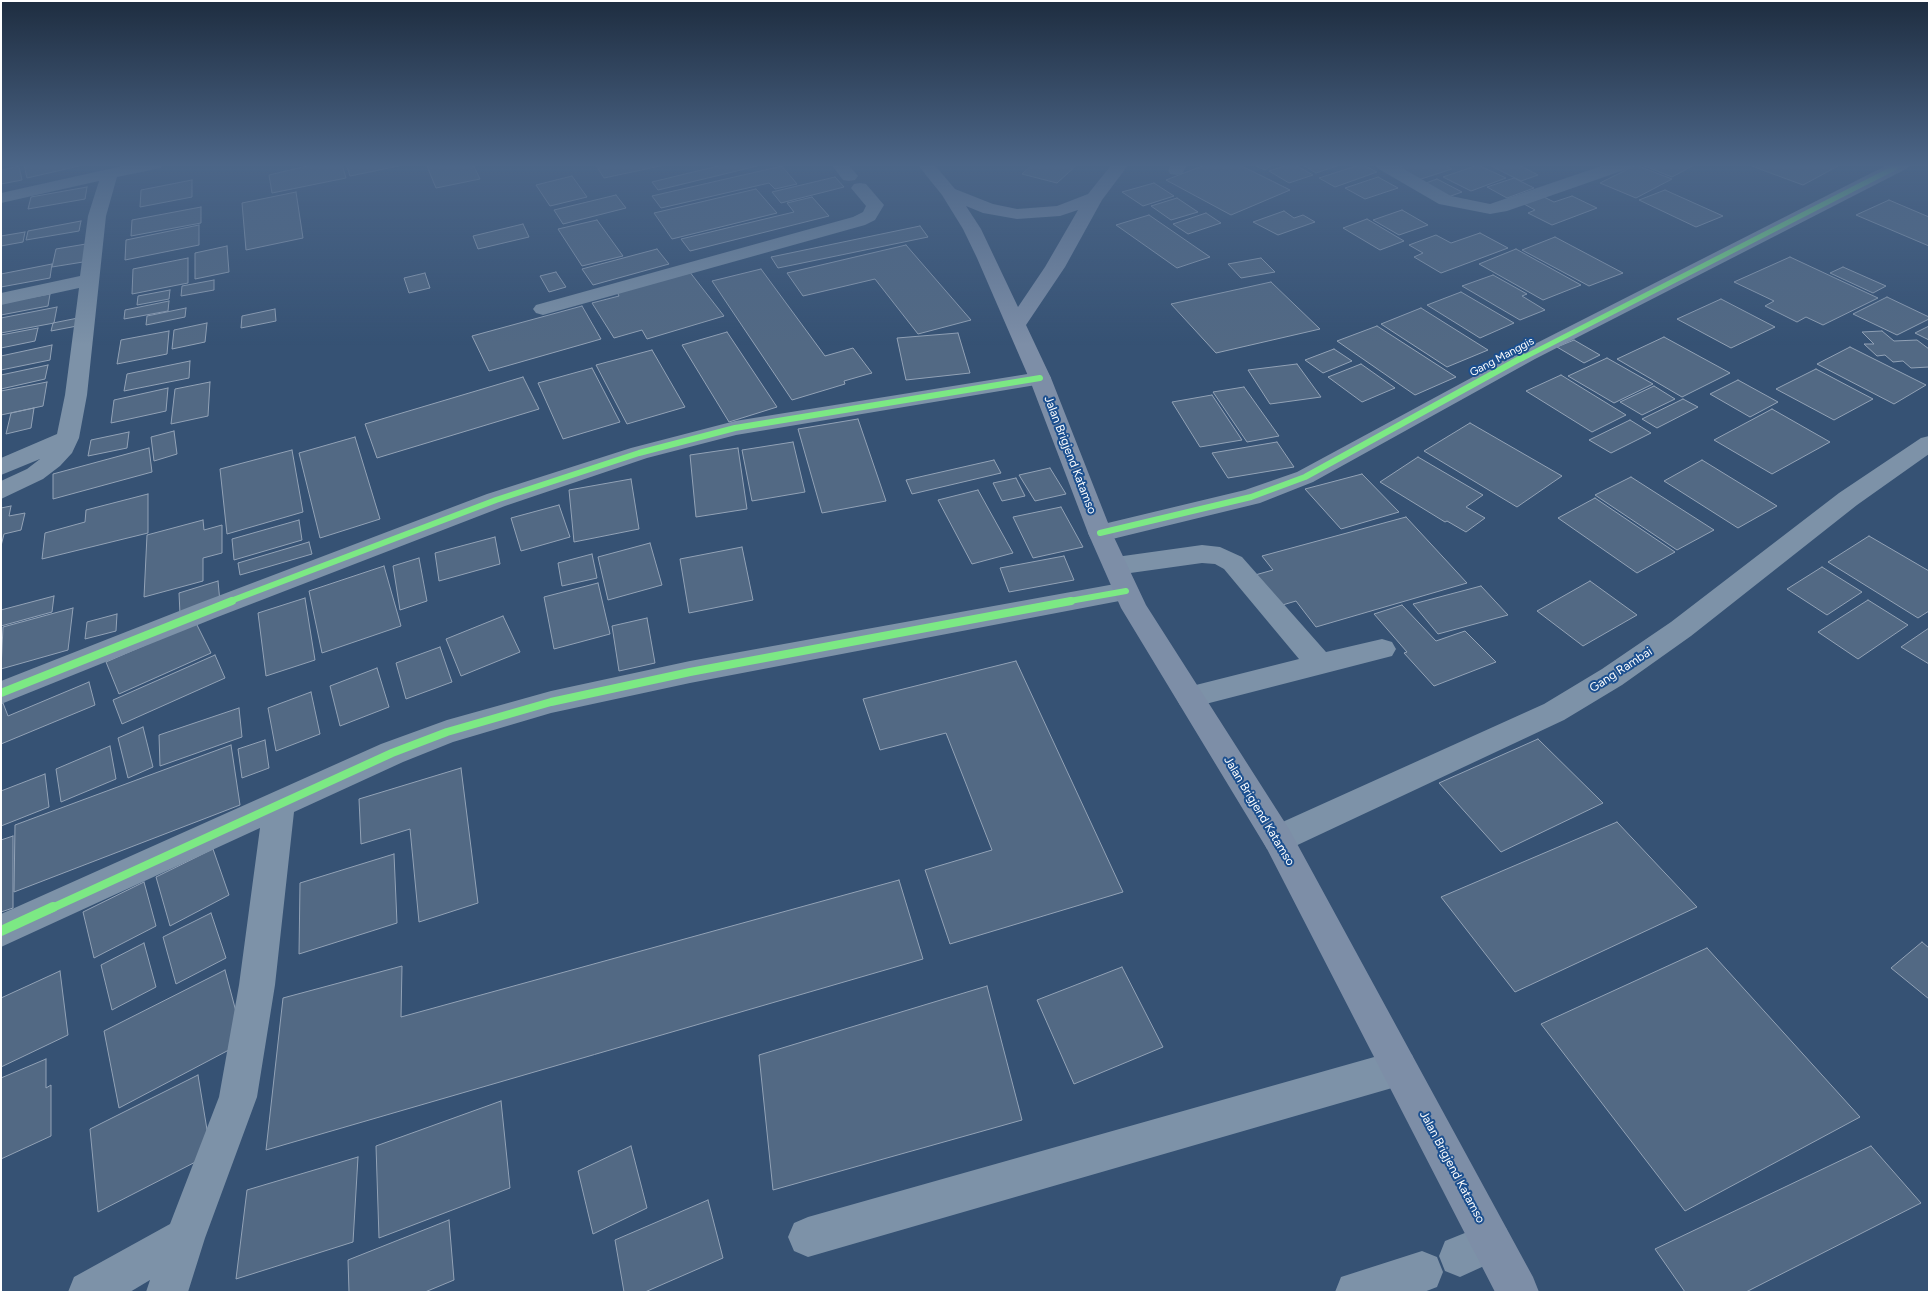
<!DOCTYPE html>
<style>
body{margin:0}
#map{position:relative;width:1930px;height:1293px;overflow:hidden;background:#365274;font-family:Figtree,sans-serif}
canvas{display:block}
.frame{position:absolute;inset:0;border:2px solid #fff;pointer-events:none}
</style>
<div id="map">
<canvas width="1930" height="1293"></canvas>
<div class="frame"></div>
</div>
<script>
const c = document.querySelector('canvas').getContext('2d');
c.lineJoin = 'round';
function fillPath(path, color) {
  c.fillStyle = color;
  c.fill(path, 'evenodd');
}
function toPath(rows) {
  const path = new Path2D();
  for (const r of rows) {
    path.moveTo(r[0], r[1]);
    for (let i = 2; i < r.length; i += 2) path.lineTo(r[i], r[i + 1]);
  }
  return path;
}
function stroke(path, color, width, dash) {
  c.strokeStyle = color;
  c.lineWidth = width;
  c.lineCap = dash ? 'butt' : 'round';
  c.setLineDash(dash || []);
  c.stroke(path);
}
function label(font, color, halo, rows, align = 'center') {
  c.font = font + ' Figtree,sans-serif';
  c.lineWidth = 4;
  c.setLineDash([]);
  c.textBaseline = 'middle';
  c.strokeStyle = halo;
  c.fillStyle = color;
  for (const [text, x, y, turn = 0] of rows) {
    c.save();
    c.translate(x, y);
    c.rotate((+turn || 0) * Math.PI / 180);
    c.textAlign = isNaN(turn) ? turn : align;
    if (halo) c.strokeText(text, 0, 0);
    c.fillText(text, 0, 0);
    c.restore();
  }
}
const building = toPath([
 [27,164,88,164,27,178,24,165,27,164],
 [315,164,342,164,346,178,272,193,269,175,315,164],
 [346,164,409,164,350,176,346,164],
 [426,164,473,164,480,179,436,188,426,164],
 [595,164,670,164,604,178,595,164],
 [726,164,766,164,658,190,652,182,726,164],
 [1033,164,1078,164,1057,183,1022,174,1033,164],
 [1207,164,1238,164,1290,190,1231,215,1166,180,1207,164],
 [1250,164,1274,164,1265,170,1250,164],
 [1290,164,1294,164,1313,175,1289,183,1269,171,1290,164],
 [1301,164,1343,164,1316,173,1301,164],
 [1362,164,1377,172,1335,187,1319,178,1362,164],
 [1408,164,1443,164,1452,169,1418,180,1395,169,1408,164],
 [1487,164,1517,164,1538,175,1521,181,1487,164],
 [1639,164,1696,164,1672,177,1639,164],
 [1746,164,1839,164,1840,165,1803,185,1746,164],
 [1478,165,1506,178,1471,191,1443,177,1478,165],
 [1636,165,1672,179,1636,198,1600,183,1636,165],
 [19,166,22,180,1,184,1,170,19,166],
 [782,166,797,184,775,189,769,183,661,208,652,196,782,166],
 [572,176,587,197,550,206,536,185,572,176],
 [835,177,844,187,781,203,772,192,835,177],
 [1378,177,1398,188,1365,199,1345,188,1378,177],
 [1514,178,1534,188,1507,198,1487,187,1514,178],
 [1437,179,1462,192,1448,197,1423,184,1437,179],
 [192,180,192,197,140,207,141,190,192,180],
 [1154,183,1174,196,1143,206,1122,192,1154,183],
 [87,187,85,199,28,209,31,197,87,187],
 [756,189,777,213,672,239,654,213,756,189],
 [1665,190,1723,216,1696,227,1639,200,1665,190],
 [296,192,303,238,246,250,242,203,296,192],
 [616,195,626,208,563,224,554,210,616,195],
 [1572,196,1597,208,1552,225,1528,213,1535,210,1524,204,1544,197,1554,202,1572,196],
 [812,197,829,216,690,251,681,239,794,212,787,203,812,197],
 [1177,198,1198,212,1171,220,1151,206,1177,198],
 [1889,200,1929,217,1929,246,1856,215,1889,200],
 [201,207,201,223,131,236,132,220,201,207],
 [1402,210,1428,225,1399,235,1373,220,1402,210],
 [1284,211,1294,218,1303,215,1315,222,1278,235,1253,222,1284,211],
 [1206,213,1221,223,1188,234,1173,224,1206,213],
 [1149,215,1210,257,1177,268,1116,225,1149,215],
 [1367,219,1404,241,1380,250,1343,228,1367,219],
 [597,220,623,256,582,266,558,229,597,220],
 [81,221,79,231,26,240,28,231,81,221],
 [523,224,529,237,478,249,473,236,523,224],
 [199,225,199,245,125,260,126,240,199,225],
 [920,226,928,237,778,268,771,257,920,226],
 [25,232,23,242,1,246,1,236,25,232],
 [1480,233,1508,248,1441,273,1414,257,1423,253,1409,245,1436,235,1451,243,1480,233],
 [1555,237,1623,273,1589,286,1522,250,1555,237],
 [86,244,83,262,52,267,56,249,86,244],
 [906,245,971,320,918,334,875,279,803,296,787,273,906,245],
 [227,246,229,272,195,279,195,253,227,246],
 [657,249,669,264,593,285,582,269,657,249],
 [1516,249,1581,285,1543,300,1479,264,1516,249],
 [1790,257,1878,298,1823,325,1806,317,1797,322,1765,306,1774,301,1734,282,1790,257],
 [188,258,188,283,132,294,133,269,188,258],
 [1261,258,1275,272,1241,278,1228,264,1261,258],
 [52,264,50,278,1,287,1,274,52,264],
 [1843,267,1886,286,1873,293,1830,273,1843,267],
 [761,269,825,356,853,348,872,373,844,381,845,384,792,400,712,281,761,269],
 [689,271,724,316,647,339,642,330,614,338,592,303,619,296,616,290,689,271],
 [556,272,566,287,549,292,540,276,556,272],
 [425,273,430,288,409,293,404,278,425,273],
 [1493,275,1527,294,1522,296,1545,310,1520,320,1462,286,1493,275],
 [214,280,214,290,181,296,182,286,214,280],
 [1271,282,1320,329,1216,353,1171,304,1271,282],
 [170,290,169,299,137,305,138,296,170,290],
 [1461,292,1514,323,1480,338,1427,305,1461,292],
 [50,294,48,306,1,315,1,303,50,294],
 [1887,297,1929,317,1929,319,1897,335,1853,314,1887,297],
 [1721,299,1775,327,1731,348,1677,319,1721,299],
 [169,301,168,311,124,319,125,310,169,301],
 [582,306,601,339,489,371,472,336,582,306],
 [57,307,54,323,1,333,1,318,57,307],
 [186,308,185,317,146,325,147,316,186,308],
 [1421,308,1488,350,1447,367,1381,324,1421,308],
 [275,309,276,321,241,328,242,316,275,309],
 [78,318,77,326,51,331,53,323,78,318],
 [207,323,205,342,172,349,174,330,207,323],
 [1377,326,1456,377,1415,395,1337,341,1377,326],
 [1929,326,1929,340,1915,333,1929,326],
 [38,328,35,341,1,348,1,335,38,328],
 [169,331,167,354,117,364,121,340,169,331],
 [1882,331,1894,341,1917,340,1929,349,1929,367,1911,368,1903,361,1893,362,1885,355,1877,356,1864,344,1874,344,1862,332,1882,331],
 [727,332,777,407,729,422,682,345,727,332],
 [958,333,970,373,906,380,897,338,958,333],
 [1664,337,1730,373,1682,397,1617,359,1664,337],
 [1574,340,1600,355,1584,363,1557,347,1574,340],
 [52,345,50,360,1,370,1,356,52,345],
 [1850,347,1926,385,1894,404,1817,364,1850,347],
 [1334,349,1352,361,1323,373,1305,360,1334,349],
 [652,350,685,407,627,424,596,365,652,350],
 [1607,358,1653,384,1614,403,1568,376,1607,358],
 [190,361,189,378,124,391,127,374,190,361],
 [1297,364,1321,397,1270,404,1248,370,1297,364],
 [1361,364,1395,388,1362,402,1328,377,1361,364],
 [48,365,45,379,1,389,1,375,48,365],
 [592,368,620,422,563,439,538,383,592,368],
 [1816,369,1873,399,1834,420,1776,389,1816,369],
 [1561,375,1626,415,1592,432,1526,391,1561,375],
 [523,377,539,409,377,458,365,424,523,377],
 [1738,380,1778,402,1750,417,1710,394,1738,380],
 [47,382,43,406,1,415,1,391,47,382],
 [210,382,208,416,171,424,175,389,210,382],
 [1654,386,1675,399,1642,415,1620,402,1654,386],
 [1244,387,1279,436,1247,442,1213,392,1244,387],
 [168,388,166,411,111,423,114,400,168,388],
 [1212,395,1242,440,1200,447,1172,402,1212,395],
 [1683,399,1698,407,1657,428,1642,419,1683,399],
 [34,408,31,428,6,434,11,413,34,408],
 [1772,409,1830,442,1772,474,1714,440,1772,409],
 [858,419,886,501,822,513,798,429,858,419],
 [1630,420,1651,433,1611,453,1589,440,1630,420],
 [1470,423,1562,476,1517,507,1424,451,1470,423],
 [174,431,177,454,154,461,151,437,174,431],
 [129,432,127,448,88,456,91,440,129,432],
 [355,437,380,519,320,538,299,453,355,437],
 [793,442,805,492,752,501,742,450,793,442],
 [1277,442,1294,467,1228,478,1212,453,1277,442],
 [149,448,152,472,53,499,53,474,149,448],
 [738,448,747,509,696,517,690,455,738,448],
 [292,450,303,512,227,534,220,469,292,450],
 [1418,457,1483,495,1466,507,1485,518,1466,532,1447,521,1445,522,1380,482,1418,457],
 [994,460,1001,473,912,494,906,480,994,460],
 [1702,460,1777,506,1738,528,1664,481,1702,460],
 [1050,468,1066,494,1035,501,1019,475,1050,468],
 [1362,474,1399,512,1341,529,1305,489,1362,474],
 [1631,477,1714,530,1677,550,1595,495,1631,477],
 [1016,478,1025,496,1002,501,993,483,1016,478],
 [631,479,639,529,574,542,569,490,631,479],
 [978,490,1013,553,972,564,938,500,978,490],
 [148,494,148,533,42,559,45,533,85,522,86,510,148,494],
 [1595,498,1675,552,1637,573,1558,518,1595,498],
 [559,505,570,537,521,551,511,518,559,505],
 [11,506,9,516,25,513,21,530,4,534,1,546,1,508,11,506],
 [1061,507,1083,547,1033,558,1013,517,1061,507],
 [1406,517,1467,583,1316,627,1296,601,1279,606,1255,575,1273,570,1262,556,1406,517],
 [203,520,204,530,222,525,222,553,203,558,203,581,144,597,147,535,203,520],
 [299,520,302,540,234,560,232,539,299,520],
 [1869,536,1929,571,1929,611,1918,618,1828,562,1869,536],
 [495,537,500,564,439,581,435,553,495,537],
 [309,542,312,554,240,575,238,563,309,542],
 [650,543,662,585,608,600,598,557,650,543],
 [742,547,753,600,689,613,680,559,742,547],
 [592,554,597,578,562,586,558,563,592,554],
 [1064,556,1074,580,1009,592,1000,568,1064,556],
 [419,558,427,601,400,610,393,566,419,558],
 [384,566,401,626,322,653,309,591,384,566],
 [1822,567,1862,592,1827,615,1787,589,1822,567],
 [218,581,220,602,180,614,179,593,218,581],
 [1590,581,1637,615,1583,646,1537,611,1590,581],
 [598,583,610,634,554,649,544,597,598,583],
 [1481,586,1508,615,1438,634,1413,604,1481,586],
 [54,596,52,612,1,626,1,610,54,596],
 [305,598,315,660,266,676,258,613,305,598],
 [1868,600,1908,625,1858,659,1818,632,1868,600],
 [1402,605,1436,641,1465,631,1496,662,1434,686,1404,653,1407,652,1374,614,1402,605],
 [73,608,68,650,1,669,3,627,73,608],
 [117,614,116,631,85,639,87,622,117,614],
 [503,616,520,652,461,676,446,639,503,616],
 [647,618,655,663,619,671,612,626,647,618],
 [196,623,211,653,119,694,106,662,196,623],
 [1929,628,1929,664,1901,647,1929,628],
 [440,647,452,682,406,699,396,663,440,647],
 [215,655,225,678,122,724,113,700,215,655],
 [1016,661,1123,892,950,944,925,870,992,850,946,733,880,750,863,699,1016,661],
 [377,668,389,707,340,726,330,686,377,668],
 [89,682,95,705,1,744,1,704,3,703,8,716,89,682],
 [311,692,320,734,276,751,268,708,311,692],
 [239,708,242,737,160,766,159,735,239,708],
 [143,727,153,767,128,778,118,738,143,727],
 [1538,739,1603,803,1501,852,1439,783,1538,739],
 [265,740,269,768,242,778,238,749,265,740],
 [231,745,240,805,14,892,15,825,231,745],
 [110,746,116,779,61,802,56,769,110,746],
 [461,768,478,903,419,922,410,829,361,844,359,799,461,768],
 [45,774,49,807,1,826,1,791,45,774],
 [1617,822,1697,907,1515,992,1441,897,1617,822],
 [13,836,13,908,1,912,1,840,13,836],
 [213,849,229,895,170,926,156,877,213,849],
 [394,854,397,923,299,954,300,883,394,854],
 [899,880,923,959,266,1150,283,998,402,966,401,1017,899,880],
 [144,882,156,926,94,958,83,912,144,882],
 [211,913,226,958,176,984,163,937,211,913],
 [1922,942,1929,948,1929,999,1891,968,1922,942],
 [144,943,156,987,112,1010,101,965,144,943],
 [1707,948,1860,1117,1685,1211,1541,1024,1707,948],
 [1122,967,1163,1047,1074,1084,1037,1000,1122,967],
 [225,970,244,1042,119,1108,104,1031,225,970],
 [60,971,68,1035,1,1067,1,998,60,971],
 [987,986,1022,1120,773,1190,759,1055,987,986],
 [46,1059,46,1088,51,1085,51,1136,1,1159,1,1078,46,1059],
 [198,1075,211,1154,98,1212,90,1129,198,1075],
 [501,1101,510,1188,379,1238,376,1146,501,1101],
 [631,1146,647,1208,593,1234,578,1171,631,1146],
 [1871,1146,1921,1203,1746,1292,1685,1292,1655,1249,1871,1146],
 [358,1157,353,1242,236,1279,247,1190,358,1157],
 [708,1200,723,1258,645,1292,624,1292,615,1240,708,1200],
 [449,1220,454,1280,425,1292,349,1292,348,1260,449,1220]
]);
fillPath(building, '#526984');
stroke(building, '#92a2b6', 1);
fillPath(toPath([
 [131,164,163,164,161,168,117,177,106,216,87,395,79,438,72,453,60,466,43,479,1,499,1,481,27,469,40,459,1,475,1,458,57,434,65,395,79,288,1,305,1,293,80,276,88,216,99,181,1,203,1,193,131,164],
 [831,164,848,164,858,176,855,180,849,181,843,180,831,164],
 [1171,164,1188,164,1182,174,1176,175,1170,174,1168,170,1171,164],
 [1375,164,1395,164,1451,196,1490,204,1607,164,1632,164,1630,168,1507,211,1490,214,1439,204,1377,168,1375,164],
 [1889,164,1910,164,1908,168,1535,359,1313,482,1260,503,1100,542,1091,539,1088,533,1091,527,1245,490,1297,472,1521,351,1889,164],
 [860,183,866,184,884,205,875,220,865,225,550,313,543,315,536,313,533,309,536,305,853,217,863,212,866,206,851,188,854,184,860,183],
 [1040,372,1048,373,1051,378,1048,383,736,435,647,458,505,506,215,618,1,704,1,681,197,604,487,494,631,448,735,421,1040,372],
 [1929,436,1929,454,1857,505,1691,636,1622,685,1564,720,1289,849,1278,853,1267,849,1262,839,1267,829,1544,704,1602,669,1671,622,1839,493,1921,438,1929,436],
 [1202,545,1220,547,1242,557,1326,652,1382,639,1392,642,1396,649,1392,656,1190,708,1180,705,1176,697,1180,689,1299,659,1224,569,1215,564,1202,563,1116,575,1107,572,1103,566,1107,560,1116,557,1202,545],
 [1126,582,1135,584,1139,591,1135,598,690,683,551,713,453,742,403,762,294,812,275,985,257,1097,205,1238,188,1292,146,1292,150,1280,130,1292,68,1292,74,1277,170,1224,219,1097,239,985,260,828,1,947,1,914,381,744,447,720,551,691,690,661,1126,582],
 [1399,1050,1412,1055,1417,1068,1412,1081,1399,1086,808,1257,794,1251,788,1237,794,1223,808,1217,1399,1050],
 [1492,1222,1506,1228,1512,1242,1506,1256,1460,1277,1445,1271,1439,1256,1445,1241,1492,1222],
 [1422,1251,1437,1257,1443,1272,1437,1287,1424,1292,1335,1292,1341,1277,1422,1251]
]), '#7d92a8');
fillPath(toPath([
 [917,164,934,164,955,189,993,204,1017,209,1057,206,1088,194,1112,164,1129,164,1102,200,1065,267,1026,325,1051,378,1112,533,1146,605,1289,829,1533,1277,1539,1292,1495,1292,1267,849,1121,608,1088,533,1029,378,977,258,963,229,942,195,917,164],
 [966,206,983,213,1017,219,1060,216,1078,210,1045,267,1018,307,981,229,966,206]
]), '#7d8ea7');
stroke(toPath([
 [1521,359,1902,164]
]), '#7ce984', 5);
stroke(toPath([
 [1100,533,1251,497,1305,477,1523,357],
 [228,602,496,500,639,453,735,428,1040,378],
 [1064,602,1126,591]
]), '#7ce984', 6);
stroke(toPath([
 [1,693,232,601],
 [50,909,392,753,447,732,551,702,690,672,1071,601]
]), '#7ce984', 8);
stroke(toPath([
 [1,931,53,907]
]), '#7ce984', 10);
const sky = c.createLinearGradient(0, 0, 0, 345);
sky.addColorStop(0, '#1e2d40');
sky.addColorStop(0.48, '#4c6688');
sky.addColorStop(1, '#4c668800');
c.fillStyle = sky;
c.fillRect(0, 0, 1930, 345);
label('11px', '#fff', '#1b4f8f', [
 ["Gang Manggis",1502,357,-28]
]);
label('12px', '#fff', '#1b4f8f', [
 ["Jalan Brigjend Katamso",1070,455,69],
 ["Gang Rambai",1621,670,-33],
 ["Jalan Brigjend Katamso",1259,811,59],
 ["Jalan Brigjend Katamso",1452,1167,62]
]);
</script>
